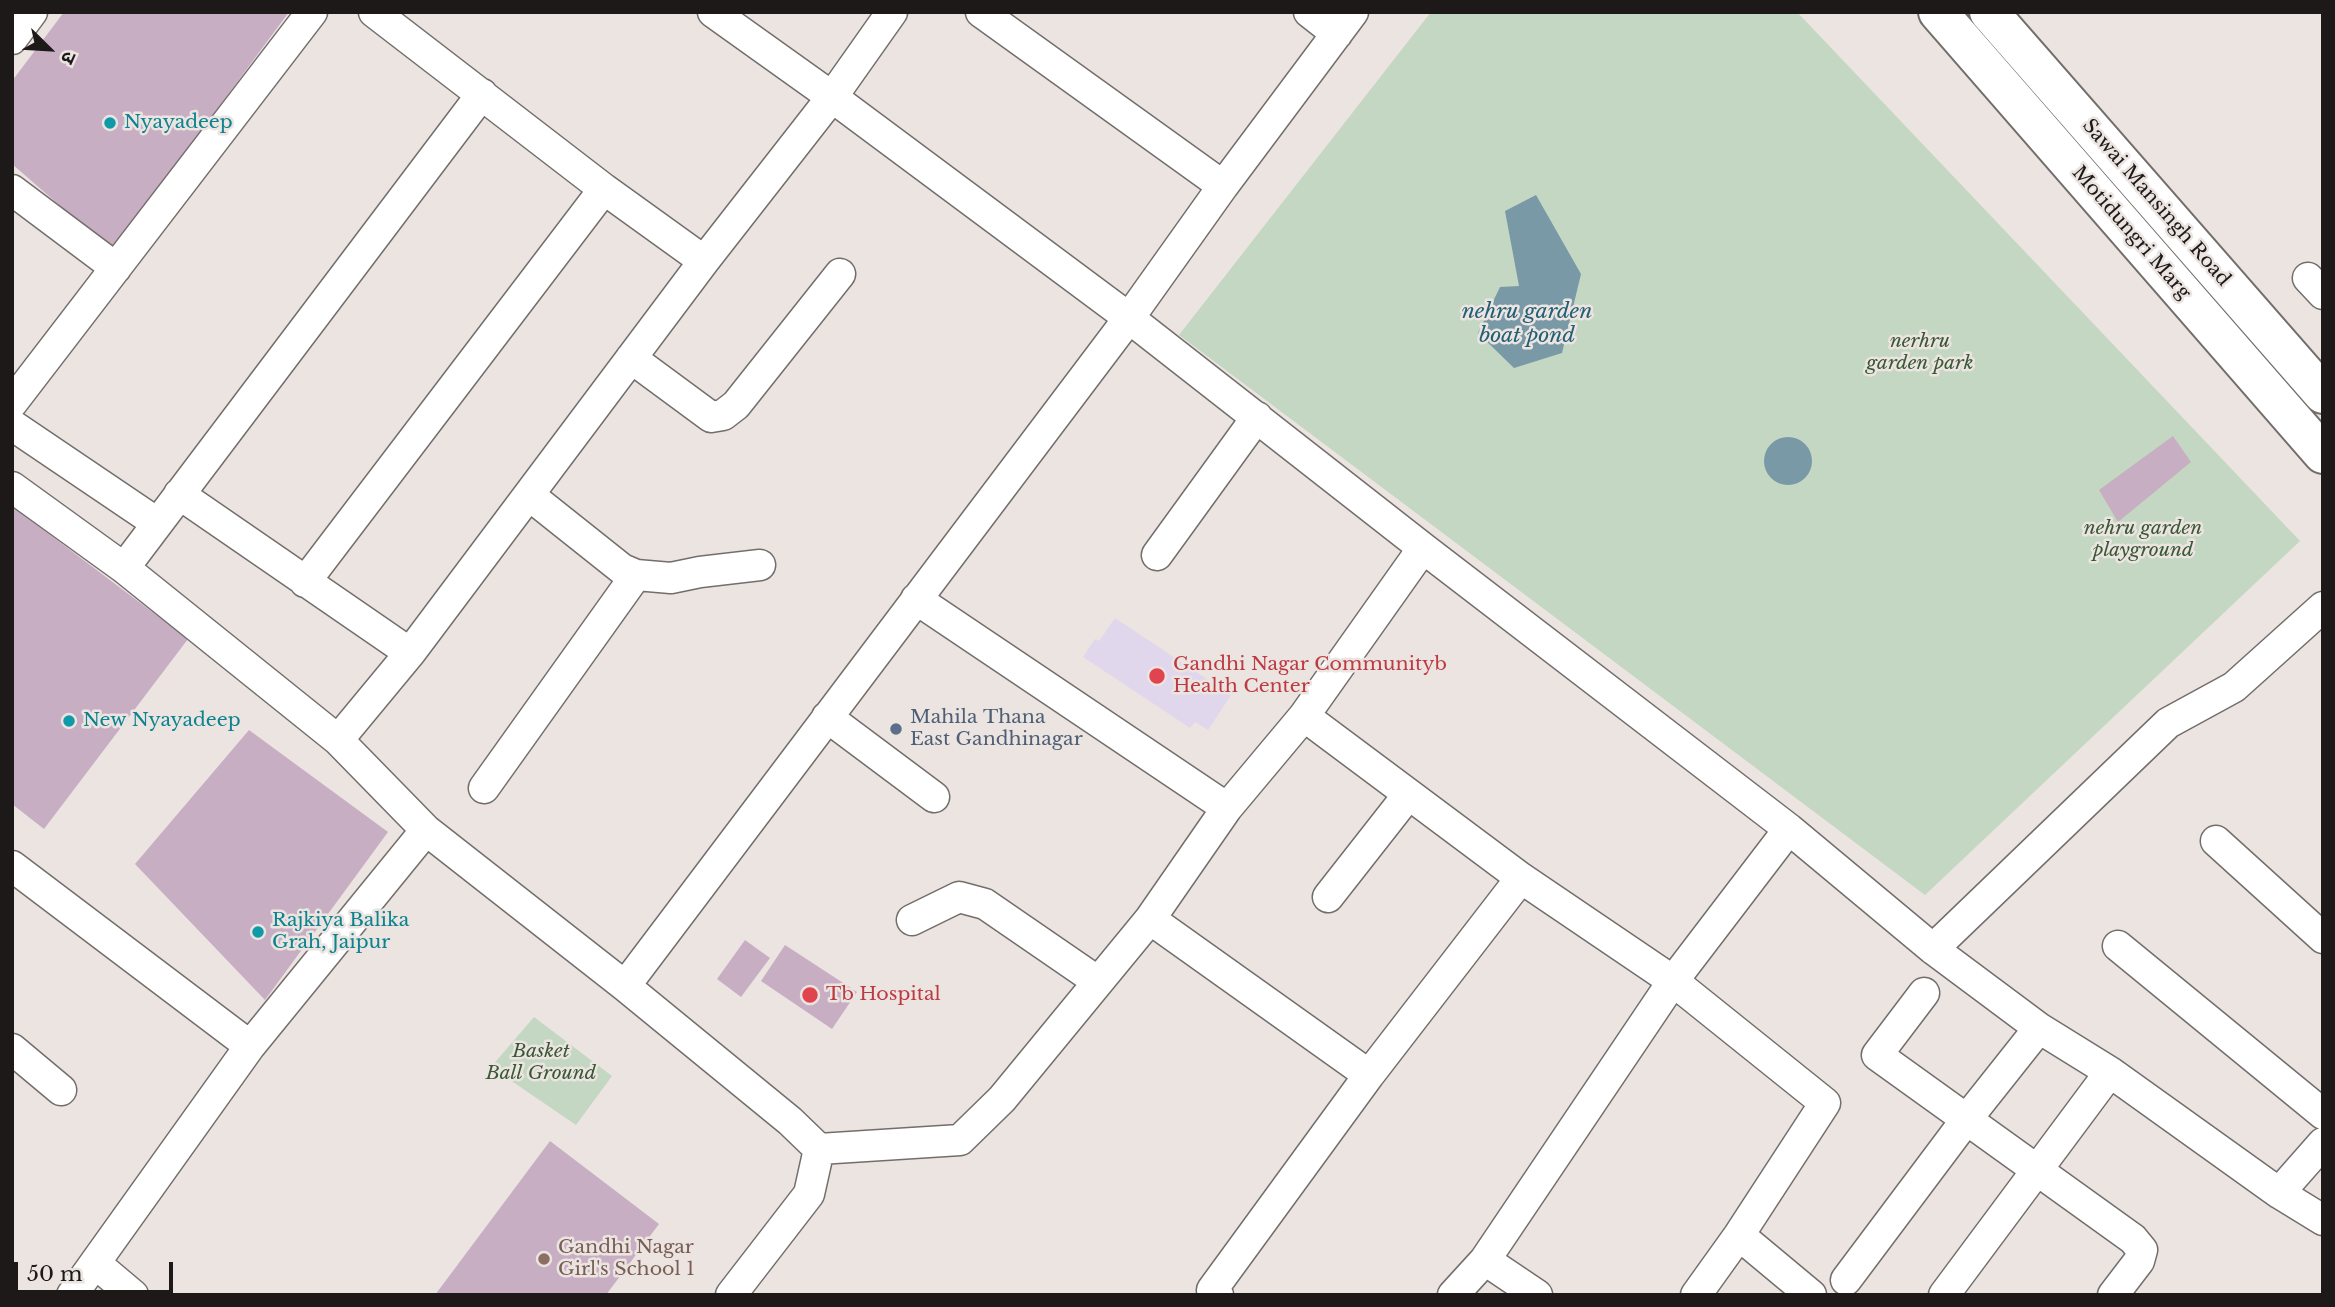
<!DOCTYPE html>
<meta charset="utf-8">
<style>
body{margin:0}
#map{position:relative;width:2335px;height:1307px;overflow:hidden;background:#ebe4e1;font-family:"Libre Baskerville","Noto Sans Devanagari",serif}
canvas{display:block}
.frame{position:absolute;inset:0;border:14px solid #1c1918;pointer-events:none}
.north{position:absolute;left:14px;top:14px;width:70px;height:70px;-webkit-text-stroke:5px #ebe4e1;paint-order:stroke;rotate:114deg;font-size:19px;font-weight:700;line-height:28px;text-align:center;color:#1c1918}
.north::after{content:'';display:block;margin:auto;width:24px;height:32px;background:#1c1918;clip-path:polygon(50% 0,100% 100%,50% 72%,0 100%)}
.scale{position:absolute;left:14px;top:1262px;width:159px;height:32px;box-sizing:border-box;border:4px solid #1c1918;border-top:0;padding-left:9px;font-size:21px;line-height:24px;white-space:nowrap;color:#1c1918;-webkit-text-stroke:5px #ebe4e1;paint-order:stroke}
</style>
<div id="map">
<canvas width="2335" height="1307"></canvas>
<div class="frame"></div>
<div class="north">उ</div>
<div class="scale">50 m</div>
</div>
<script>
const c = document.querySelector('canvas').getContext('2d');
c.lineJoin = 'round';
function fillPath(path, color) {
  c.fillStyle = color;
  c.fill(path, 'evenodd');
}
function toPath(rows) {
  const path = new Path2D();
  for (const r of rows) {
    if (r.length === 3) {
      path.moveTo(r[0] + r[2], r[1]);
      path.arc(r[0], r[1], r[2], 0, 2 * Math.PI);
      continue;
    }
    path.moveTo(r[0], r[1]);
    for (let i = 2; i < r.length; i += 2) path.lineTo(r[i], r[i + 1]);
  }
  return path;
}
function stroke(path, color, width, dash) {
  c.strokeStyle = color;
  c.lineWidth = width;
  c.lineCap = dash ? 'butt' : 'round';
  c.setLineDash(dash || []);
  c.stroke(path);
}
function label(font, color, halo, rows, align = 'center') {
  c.font = font + ' "Libre Baskerville",serif';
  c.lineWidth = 5;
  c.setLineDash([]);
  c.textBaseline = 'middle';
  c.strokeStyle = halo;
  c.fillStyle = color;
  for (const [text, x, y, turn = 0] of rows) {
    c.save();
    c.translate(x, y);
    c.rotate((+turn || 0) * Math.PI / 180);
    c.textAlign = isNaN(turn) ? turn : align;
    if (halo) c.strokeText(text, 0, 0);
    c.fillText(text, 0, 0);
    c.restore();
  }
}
fillPath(toPath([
 [1115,618,1231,695,1208,730,1195,722,1190,728,1083,657,1095,639,1099,641]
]), '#e1d7ec');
fillPath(toPath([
 [1431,12,1797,12,2300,541,1925,895,1179,335],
 [534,1017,612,1076,576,1125,491,1067]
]), '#c4d7c2');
fillPath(toPath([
 [1536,195,1581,274,1562,353,1514,368,1478,333,1500,287,1519,286,1505,211],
 [1788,461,24]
]), '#7999a6');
fillPath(toPath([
 [64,12,289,12,112,251,12,164,12,81],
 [2173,436,2191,462,2118,522,2099,490],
 [12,506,188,639,44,829,12,804],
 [249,730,388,832,265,1000,135,864],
 [745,940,770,958,741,997,717,979],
 [785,945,857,992,832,1029,761,981],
 [550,1141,659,1224,606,1295,435,1295]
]), '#c8aec3');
const minor = toPath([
 [374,12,604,189,704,261],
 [713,12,832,97,1129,318,1423,548,1789,829,1933,949,2039,1028,2110,1072,2279,1193,2323,1220],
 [981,12,1223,186],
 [1309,12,1337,34],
 [12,39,32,12],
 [12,190,116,268],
 [2308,278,2323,294],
 [631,358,711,417,723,415,736,405,840,274],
 [12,403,312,12],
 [12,425,157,523],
 [12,487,124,568,338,740,426,830],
 [179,494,410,653],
 [529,495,622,569,636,575,671,578,700,572,760,565],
 [1157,555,1257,417],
 [124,568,482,94],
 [305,582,604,189],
 [916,599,1227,808],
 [1304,716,1521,878,1673,981,1825,1103,1739,1235,1696,1295],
 [827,717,934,797],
 [338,740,410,653,704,261,832,97,892,12],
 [484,788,636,575],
 [2216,841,2323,938],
 [12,866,250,1046],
 [1328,897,1408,795],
 [1150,919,1369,1075],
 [912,920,959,897,985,904,1097,981],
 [2118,946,2323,1114],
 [1933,949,2168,723,2234,687,2323,607],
 [625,986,1129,318,1223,186,1353,12],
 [1924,993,1877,1055,2133,1239,2142,1250,2139,1261,2113,1295],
 [12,1049,61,1090],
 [819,1149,960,1140,1002,1099,1150,919,1227,808,1304,716,1423,548],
 [2279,1193,2323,1143],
 [1739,1235,1811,1295],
 [1485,1260,1537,1295],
 [95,1263,133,1295],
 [1846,1280,1966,1120,2039,1028],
 [72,1295,250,1046,426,830,625,986,790,1121,819,1149,809,1194,731,1295],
 [1218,1295,1212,1290,1369,1075,1521,878],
 [1453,1295,1485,1260,1673,981,1789,829],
 [1944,1295,2110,1072]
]);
const major = toPath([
 [1938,12,2323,454],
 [1989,12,2323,394]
]);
stroke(minor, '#736e6b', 33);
stroke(major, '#736e6b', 42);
stroke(minor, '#fff', 30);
stroke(major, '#fff', 38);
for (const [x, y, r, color] of [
 [110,123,7,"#0f9aa8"],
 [1157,676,9,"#e0444e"],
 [69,721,7,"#0f9aa8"],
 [896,729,7,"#5c6f8a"],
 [258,932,7,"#0f9aa8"],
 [810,995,9,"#e0444e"],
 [544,1259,7,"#8d6e63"]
]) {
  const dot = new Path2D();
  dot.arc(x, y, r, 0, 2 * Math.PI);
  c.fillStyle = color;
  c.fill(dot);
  stroke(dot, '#ebe4e1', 2.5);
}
label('19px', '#0d838f', '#ebe4e1', [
 ["Nyayadeep",124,123],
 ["New Nyayadeep",83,721],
 ["Rajkiya Balika",272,921],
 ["Grah, Jaipur",272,943]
], 'left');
label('19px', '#1c1918', '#ebe4e1', [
 ["Sawai Mansingh Road",2156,203,49],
 ["Motidungri Marg",2131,233,49]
]);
label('italic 19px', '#385934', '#ebe4e1', [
 ["nerhru",1920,342],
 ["garden park",1920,364],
 ["nehru garden",2143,529],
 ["playground",2143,551],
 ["Basket",541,1052],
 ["Ball Ground",541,1074]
]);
label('19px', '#be3a42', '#ebe4e1', [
 ["Gandhi Nagar Communityb",1173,665],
 ["Health Center",1173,687],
 ["Tb Hospital",826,995]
], 'left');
label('19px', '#4e5e75', '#ebe4e1', [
 ["Mahila Thana",910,718],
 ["East Gandhinagar",910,740]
], 'left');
label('19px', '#785e54', '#ebe4e1', [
 ["Gandhi Nagar",558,1248],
 ["Girl's School 1",558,1270]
], 'left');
label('italic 21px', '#226075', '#ebe4e1', [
 ["nehru garden",1527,312],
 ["boat pond",1527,336]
]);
</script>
